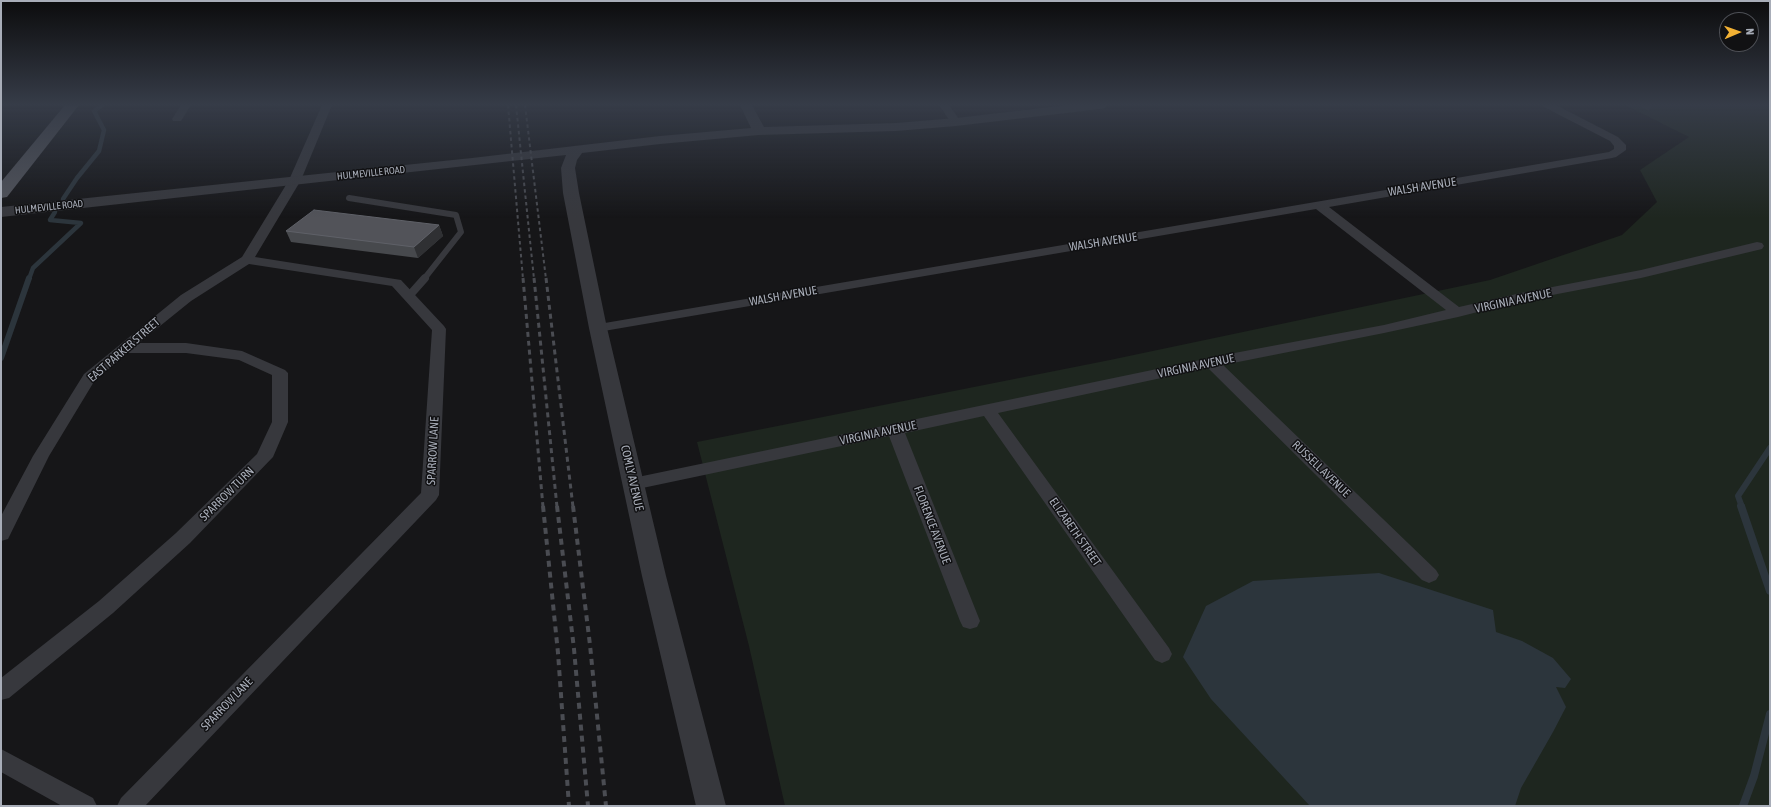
<!DOCTYPE html>
<style>
body{margin:0}
#map{position:relative;width:1771px;height:807px;overflow:hidden;background:#161618;font-family:"Asap Condensed",sans-serif}
canvas{display:block}
.frame{position:absolute;inset:0;border:2px solid #a8adb8;pointer-events:none}
.north{position:absolute;left:1719px;top:12px;width:40px;height:40px;box-sizing:border-box;background:#111113;border:1px solid #4d4f55;border-radius:50%;rotate:88deg;font-size:11px;font-weight:700;line-height:16px;text-align:center;color:#a8adb8}
.north::after{content:'';display:block;margin:auto;width:14px;height:18px;background:#f2b134;clip-path:polygon(50% 0,100% 100%,50% 72%,0 100%)}
</style>
<div id="map">
<canvas width="1771" height="807"></canvas>
<div class="frame"></div>
<div class="north">N</div>
</div>
<script>
const c = document.querySelector('canvas').getContext('2d');
c.lineJoin = 'round';
function fillPath(path, color) {
  c.fillStyle = color;
  c.fill(path, 'evenodd');
}
function toPath(rows) {
  const path = new Path2D();
  for (const r of rows) {
    path.moveTo(r[0], r[1]);
    for (let i = 2; i < r.length; i += 2) path.lineTo(r[i], r[i + 1]);
  }
  return path;
}
function stroke(path, color, width, dash) {
  c.strokeStyle = color;
  c.lineWidth = width;
  c.lineCap = dash ? 'butt' : 'round';
  c.setLineDash(dash || []);
  c.stroke(path);
}
function label(font, color, halo, rows, align = 'center') {
  c.font = font + ' "Asap Condensed",sans-serif';
  c.lineWidth = 3;
  c.setLineDash([]);
  c.textBaseline = 'middle';
  c.strokeStyle = halo;
  c.fillStyle = color;
  for (const [text, x, y, turn = 0] of rows) {
    c.save();
    c.translate(x, y);
    c.rotate((+turn || 0) * Math.PI / 180);
    c.textAlign = isNaN(turn) ? turn : align;
    if (halo) c.strokeText(text, 0, 0);
    c.fillText(text, 0, 0);
    c.restore();
  }
}
fillPath(toPath([
 [1625,105,1770,105,1770,806,785,806,749,646,697,442,1110,360,1490,280,1622,235,1657,202,1640,170,1689,137]
]), '#1e261f');
fillPath(toPath([
 [1379,573,1493,610,1496,632,1522,641,1553,658,1571,679,1565,688,1556,687,1566,707,1553,732,1521,788,1515,806,1310,806,1211,699,1183,657,1206,606,1253,581]
]), '#2c353c');
stroke(toPath([
 [63,199,77,178,99,151,104,130,94,111,102,105],
 [29,279,33,268,81,223,50,220,55,212]
]), '#2c353c', 4.5);
stroke(toPath([
 [1,358,29,278],
 [1742,507,1738,496,1770,448]
]), '#2c353c', 6);
stroke(toPath([
 [1741,506,1770,591],
 [1743,806,1754,776,1770,714]
]), '#2c353c', 8);
stroke(toPath([
 [1644,105,1648,107],
 [349,198,456,215,461,232,424,279]
]), '#37383d', 6);
stroke(toPath([
 [409,296,425,278]
]), '#37383d', 8);
fillPath(toPath([
 [181,105,191,105,181,121,173,121,172,119,181,105],
 [322,105,332,105,301,180,255,257,401,280,444,326,446,329,439,495,436,500,145,806,117,806,121,798,421,493,432,330,392,286,249,264,191,301,139,343,186,343,242,351,285,370,288,373,288,422,273,457,190,543,113,613,9,698,1,700,1,678,99,601,176,533,257,454,272,422,272,375,239,360,186,353,128,353,95,380,49,456,8,539,1,541,1,516,33,456,84,374,181,295,242,257,289,180,322,105],
 [939,105,949,105,961,122,960,124,952,124,939,105],
 [1543,105,1556,105,1618,137,1626,145,1626,150,1616,157,1612,158,1329,207,1459,307,1521,293,1641,270,1757,242,1762,243,1764,246,1762,249,1641,278,1521,301,1458,317,1384,333,1223,365,1436,570,1439,575,1436,580,1429,583,1422,580,1208,368,998,413,1169,648,1172,654,1169,660,1162,663,1155,660,984,416,905,433,980,621,977,627,970,629,963,627,960,621,889,436,633,490,627,488,624,484,627,480,633,478,1229,354,1384,325,1446,310,1316,209,598,332,593,331,591,328,593,325,1609,152,1614,149,1614,146,1610,141,1544,107,1543,105],
 [1,749,93,798,97,806,62,806,1,772,1,749]
]), '#37383d');
fillPath(toPath([
 [740,105,752,105,764,127,896,123,956,118,1068,105,1106,105,1105,108,1100,109,956,126,896,131,759,135,660,144,582,153,577,160,575,168,579,193,607,328,666,576,726,806,696,806,642,576,589,328,563,193,561,168,566,155,1,217,1,207,472,158,660,136,751,128,740,105]
]), '#37383d');
fillPath(toPath([
 [65,105,79,105,7,197,1,198,1,182,65,105]
]), '#53555c');
stroke(toPath([
 [508,105,523,279],
 [516,105,534,279],
 [525,105,546,279]
]), '#4a4c52', 2, [3.5, 3]);
stroke(toPath([
 [523,278,543,507],
 [534,278,557,507],
 [546,278,573,507]
]), '#4a4c52', 3, [5, 4]);
stroke(toPath([
 [543,506,558,653,569,806],
 [557,506,574,649,588,806],
 [573,506,590,645,606,806]
]), '#4a4c52', 4, [6, 5]);
fillPath(toPath([
 [439,225,443,236,418,258,291,242,286,231]
]), '#47494d');
fillPath(toPath([
 [439,225,443,236,418,258,414,247]
]), '#2f3033');
const building = toPath([
 [314,210,439,225,414,247,286,231,314,210]
]);
fillPath(building, '#525359');
stroke(building, '#5f6168', 1);
const sky = c.createLinearGradient(0, 0, 0, 218);
sky.addColorStop(0, '#0c0c0d');
sky.addColorStop(0.48, '#363c48');
sky.addColorStop(1, '#363c4800');
c.fillStyle = sky;
c.fillRect(0, 0, 1771, 218);
label('10px', '#a8adb8', '#111113', [
 ["HULMEVILLE ROAD",371,173,-6],
 ["HULMEVILLE ROAD",49,207,-6]
]);
label('12px', '#a8adb8', '#111113', [
 ["WALSH AVENUE",1422,187,-9],
 ["WALSH AVENUE",1103,242,-9],
 ["WALSH AVENUE",783,296,-10],
 ["VIRGINIA AVENUE",1513,301,-12],
 ["EAST PARKER STREET",124,350,-41],
 ["VIRGINIA AVENUE",1196,366,-12],
 ["VIRGINIA AVENUE",878,433,-12],
 ["SPARROW LANE",433,451,-87],
 ["RUSSELL AVENUE",1321,469,44],
 ["COMLY AVENUE",632,478,77],
 ["SPARROW TURN",227,494,-45],
 ["FLORENCE AVENUE",932,525,69],
 ["ELIZABETH STREET",1075,532,55],
 ["SPARROW LANE",227,704,-46]
]);
</script>
